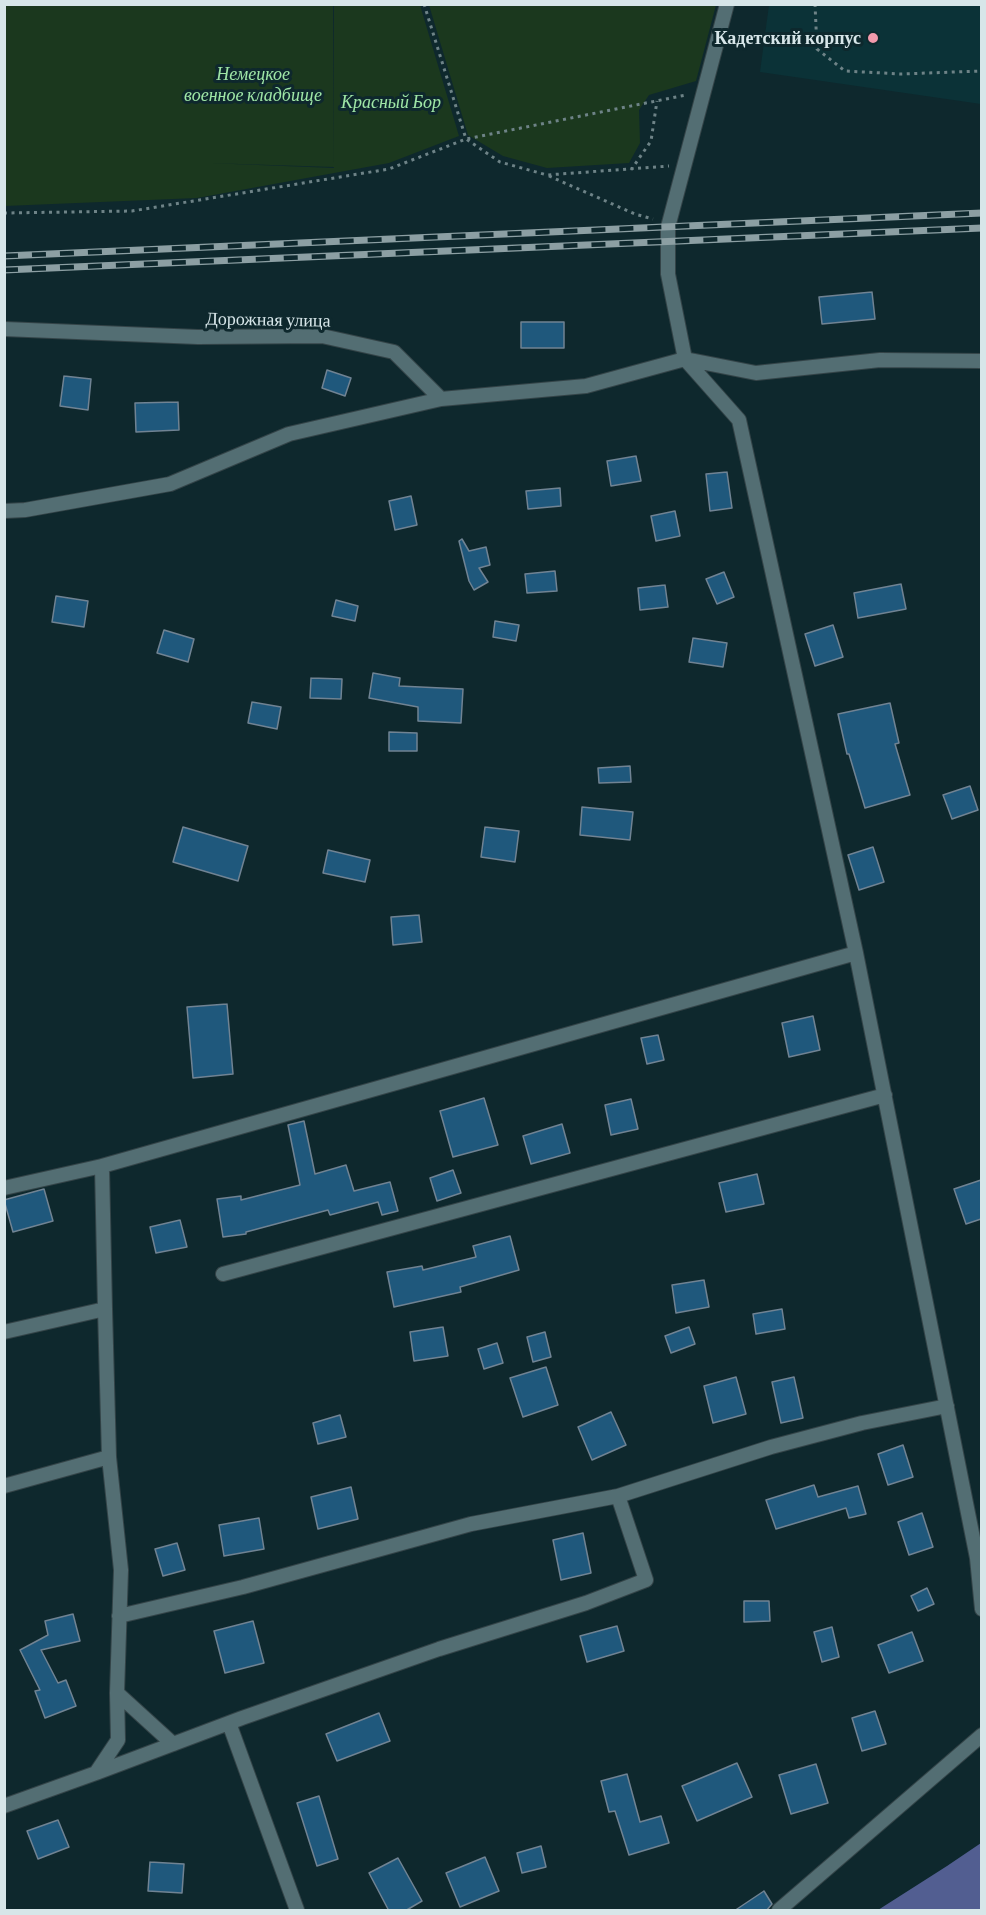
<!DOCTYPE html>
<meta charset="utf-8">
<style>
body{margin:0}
#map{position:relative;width:986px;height:1915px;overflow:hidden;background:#0e282d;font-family:"Crimson Pro",serif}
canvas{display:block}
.frame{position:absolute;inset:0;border:6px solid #d7e6e9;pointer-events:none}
</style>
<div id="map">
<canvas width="986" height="1915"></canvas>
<div class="frame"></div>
</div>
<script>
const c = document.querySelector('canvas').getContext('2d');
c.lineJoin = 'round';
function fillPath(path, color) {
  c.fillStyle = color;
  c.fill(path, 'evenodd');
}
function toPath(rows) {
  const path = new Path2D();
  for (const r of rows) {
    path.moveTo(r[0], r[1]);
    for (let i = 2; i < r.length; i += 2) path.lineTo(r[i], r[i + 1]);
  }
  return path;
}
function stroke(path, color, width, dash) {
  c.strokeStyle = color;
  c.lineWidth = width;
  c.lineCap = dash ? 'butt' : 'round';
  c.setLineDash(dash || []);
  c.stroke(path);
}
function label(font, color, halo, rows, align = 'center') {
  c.font = font + ' "Crimson Pro",serif';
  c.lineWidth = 6;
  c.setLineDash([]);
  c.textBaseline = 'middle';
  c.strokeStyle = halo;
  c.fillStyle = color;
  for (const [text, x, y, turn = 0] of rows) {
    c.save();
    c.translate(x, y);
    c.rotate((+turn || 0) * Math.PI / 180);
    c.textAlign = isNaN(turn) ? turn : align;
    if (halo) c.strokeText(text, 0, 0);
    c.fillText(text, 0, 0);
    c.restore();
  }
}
fillPath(toPath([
 [769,5,981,5,981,104,760,72]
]), '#0b3237');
fillPath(toPath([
 [5,4,333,5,334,167,208,163,334,168,334,5,420,5,459,136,389,163,197,198,5,206],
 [429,5,429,4,716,5,696,81,649,95,639,110,640,143,629,163,547,168,503,156,468,135]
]), '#1b381e');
fillPath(toPath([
 [981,1843,981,1910,878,1910,947,1866]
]), '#525e91');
const building = toPath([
 [872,292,875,319,822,324,819,297,872,292],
 [521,322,564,322,564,348,521,348,521,322],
 [327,370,351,378,345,396,322,388,327,370],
 [64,376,91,379,88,410,60,406,64,376],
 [178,402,179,430,136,432,135,403,178,402],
 [636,456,641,481,611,486,607,461,636,456],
 [727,472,732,508,710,511,706,474,727,472],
 [560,488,561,506,528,509,526,491,560,488],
 [411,496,417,525,395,530,389,501,411,496],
 [675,511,680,536,656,541,651,516,675,511],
 [462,539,469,551,486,547,490,565,479,568,488,582,474,590,469,581,459,541,462,539],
 [555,571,557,591,527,593,525,574,555,571],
 [724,572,734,597,717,604,706,579,724,572],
 [901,584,906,609,858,618,854,593,901,584],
 [665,585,668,607,640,610,638,588,665,585],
 [56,596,88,601,84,627,52,622,56,596],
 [336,600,358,606,355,621,332,616,336,600],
 [495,621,519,625,516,641,493,637,495,621],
 [833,625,843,657,815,666,805,634,833,625],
 [164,630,194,639,188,662,157,653,164,630],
 [693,638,727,643,723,667,689,662,693,638],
 [373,673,400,678,399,686,463,689,461,723,418,721,418,707,369,698,373,673],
 [311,678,342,679,341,699,310,698,311,678],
 [252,702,281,707,277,729,248,723,252,702],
 [890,703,899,743,895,744,910,795,865,808,849,754,847,754,838,714,890,703],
 [389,732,417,733,417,751,389,751,389,732],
 [630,766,631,782,599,783,598,768,630,766],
 [970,786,978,810,952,819,943,795,970,786],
 [582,807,633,812,630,840,580,835,582,807],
 [183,827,248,846,238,881,173,862,183,827],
 [485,827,519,831,515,862,481,857,485,827],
 [873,847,884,882,859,890,848,855,873,847],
 [328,850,370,860,365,882,323,873,328,850],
 [419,915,422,942,393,945,391,917,419,915],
 [227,1004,233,1074,193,1078,187,1007,227,1004],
 [813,1016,820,1050,789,1057,782,1023,813,1016],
 [658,1035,664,1060,647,1064,641,1038,658,1035],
 [484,1098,498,1145,453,1157,440,1111,484,1098],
 [631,1099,638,1129,611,1135,605,1105,631,1099],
 [304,1121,315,1174,346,1165,354,1191,390,1182,398,1211,382,1215,378,1202,330,1215,328,1210,246,1232,246,1234,223,1237,217,1199,241,1196,241,1200,300,1185,288,1125,304,1121],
 [562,1124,570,1153,531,1164,523,1136,562,1124],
 [453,1170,461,1193,437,1201,430,1178,453,1170],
 [757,1174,764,1204,726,1212,719,1183,757,1174],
 [981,1180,981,1219,966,1224,954,1189,981,1180],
 [44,1189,53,1221,13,1232,4,1200,44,1189],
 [180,1220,187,1247,156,1253,150,1227,180,1220],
 [510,1236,519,1270,460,1287,461,1292,394,1307,387,1272,422,1266,423,1270,476,1257,473,1246,510,1236],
 [704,1280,709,1307,676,1313,672,1285,704,1280],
 [782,1309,785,1329,756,1334,753,1314,782,1309],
 [443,1327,448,1356,414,1361,410,1332,443,1327],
 [689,1327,695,1344,671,1353,665,1336,689,1327],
 [545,1332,551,1357,533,1362,527,1337,545,1332],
 [497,1343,503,1363,484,1369,478,1349,497,1343],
 [546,1367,558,1405,523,1417,510,1378,546,1367],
 [736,1377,746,1414,713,1423,704,1386,736,1377],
 [794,1377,803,1418,781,1423,772,1382,794,1377],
 [611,1412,626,1445,592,1460,578,1427,611,1412],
 [340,1415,346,1437,318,1444,313,1423,340,1415],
 [903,1445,913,1477,888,1485,878,1454,903,1445],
 [814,1485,818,1497,858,1486,866,1514,849,1518,846,1508,776,1529,766,1500,814,1485],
 [351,1487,358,1519,318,1529,311,1497,351,1487],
 [922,1513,933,1547,909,1555,898,1522,922,1513],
 [259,1518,264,1549,224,1556,219,1525,259,1518],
 [583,1533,591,1573,561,1580,553,1540,583,1533],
 [177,1543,185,1570,163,1576,155,1549,177,1543],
 [927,1588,934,1604,918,1611,911,1596,927,1588],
 [744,1601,769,1601,770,1621,744,1622,744,1601],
 [73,1614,80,1641,41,1650,58,1683,66,1680,76,1706,45,1718,35,1691,40,1690,20,1650,48,1635,45,1621,73,1614],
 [253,1621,264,1663,225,1673,214,1631,253,1621],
 [617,1626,624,1651,587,1662,580,1636,617,1626],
 [832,1627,839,1657,822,1662,814,1632,832,1627],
 [912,1632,923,1661,889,1673,878,1645,912,1632],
 [875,1711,886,1744,862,1751,852,1718,875,1711],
 [379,1713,390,1741,337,1761,326,1734,379,1713],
 [737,1763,752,1797,697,1821,682,1786,737,1763],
 [816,1764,828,1803,791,1814,779,1775,816,1764],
 [627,1774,640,1822,661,1816,669,1843,629,1855,615,1811,609,1812,601,1781,627,1774],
 [319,1796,338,1859,317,1866,297,1803,319,1796],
 [58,1820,69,1847,38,1859,27,1831,58,1820],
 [541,1846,546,1867,522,1873,517,1853,541,1846],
 [485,1857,499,1891,460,1907,446,1873,485,1857],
 [398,1858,422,1901,405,1911,389,1911,369,1873,398,1858],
 [150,1862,184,1864,182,1893,148,1891,150,1862],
 [764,1891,772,1904,766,1911,734,1911,764,1891]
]);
fillPath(building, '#1f587c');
stroke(building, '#708393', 1.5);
const minor = toPath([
 [4,329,198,337,322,336,394,352,441,399,586,386,685,359,756,373,880,360,982,361],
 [685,359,668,274,668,227,727,4],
 [4,511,25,510,170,484,289,434,441,399],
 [856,953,977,1558,982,1609],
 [4,1188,102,1166],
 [223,1274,885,1095],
 [4,1332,105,1309,102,1166,856,953,739,420,685,359],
 [4,1486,109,1457],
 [119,1616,243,1587,471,1524,618,1496],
 [117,1693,173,1744],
 [229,1723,297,1910],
 [96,1773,242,1718,439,1649,586,1603,646,1580,618,1496,771,1447,862,1423,947,1406],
 [4,1806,96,1773,118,1740,117,1693,121,1570,109,1457,105,1309],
 [779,1910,982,1735]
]);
stroke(minor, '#344448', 16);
stroke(toPath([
 [424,4,466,139,500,162,547,175,669,166],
 [815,4,817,49,845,71,901,74,982,71],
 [631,170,651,141,657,101],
 [549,176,635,214,653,219],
 [4,213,132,211,389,169,466,139,686,95]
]), '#6e8387', 3, [3, 4.5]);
stroke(minor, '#536e73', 14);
const rail = toPath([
 [4,256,982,213],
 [4,270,982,228]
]);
stroke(rail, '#8c9fa3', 7);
stroke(rail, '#0e282d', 4.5, [14]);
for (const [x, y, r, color] of [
 [873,38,6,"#f29aac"]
]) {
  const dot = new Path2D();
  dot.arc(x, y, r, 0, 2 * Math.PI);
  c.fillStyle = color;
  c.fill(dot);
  stroke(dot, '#0e282d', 2);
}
label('bold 18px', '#d7e6e9', '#0e282d', [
 ["Кадетский корпус",861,38]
], 'right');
label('italic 18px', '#9fe6a6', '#0e282d', [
 ["Немецкое",253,74],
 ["военное кладбище",253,95],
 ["Красный Бор",391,102]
]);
label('18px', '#d7e6e9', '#0e282d', [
 ["Дорожная улица",268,320,1]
]);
</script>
